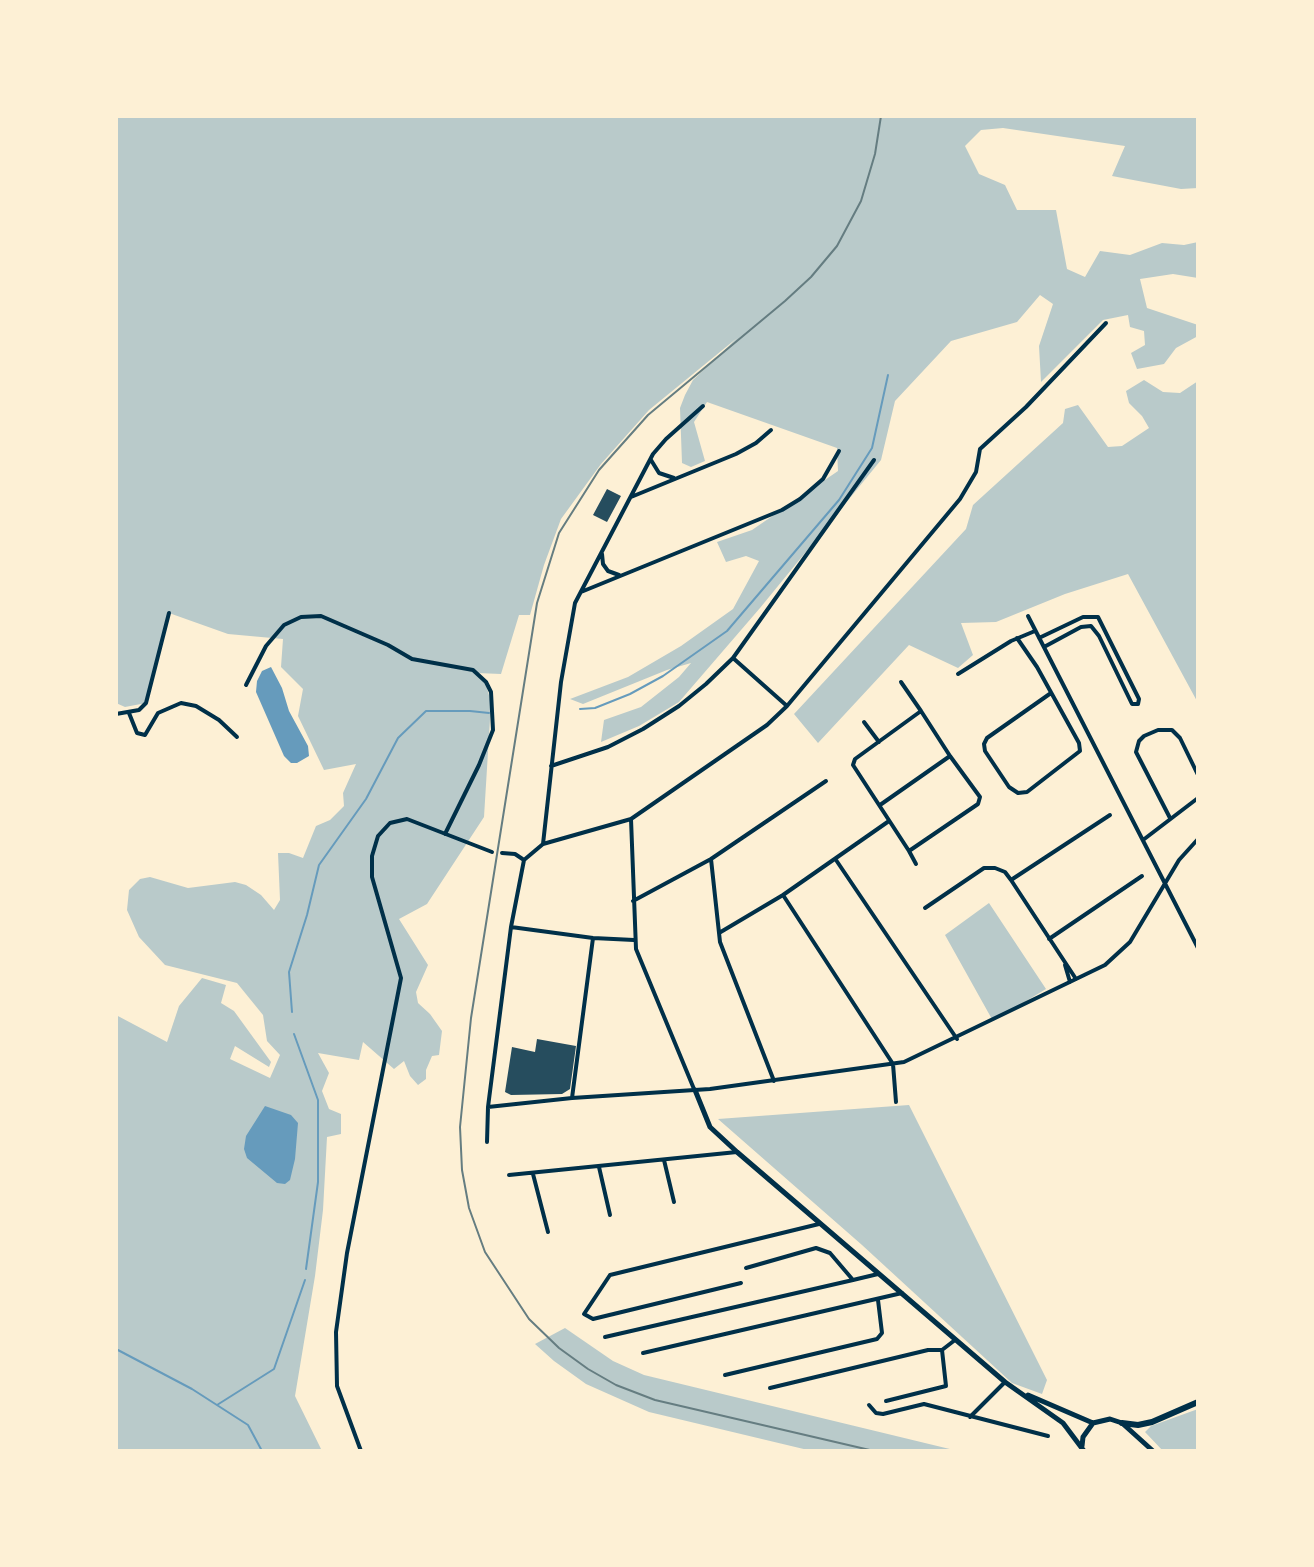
<!DOCTYPE html>
<style>
body{margin:0}
#map{position:relative;width:1314px;height:1567px;overflow:hidden;background:#fdf0d5;font-family:Manrope,sans-serif}
canvas{display:block}
.frame{position:absolute;inset:0;border:118px solid #fdf0d5;pointer-events:none}
</style>
<div id="map">
<canvas width="1314" height="1567"></canvas>
<div class="frame"></div>
</div>
<script>
const c = document.querySelector('canvas').getContext('2d');
c.lineJoin = 'round';
function fillPath(path, color) {
  c.fillStyle = color;
  c.fill(path, 'evenodd');
}
function toPath(rows) {
  const path = new Path2D();
  for (const r of rows) {
    path.moveTo(r[0], r[1]);
    for (let i = 2; i < r.length; i += 2) path.lineTo(r[i], r[i + 1]);
  }
  return path;
}
function stroke(path, color, width, dash) {
  c.strokeStyle = color;
  c.lineWidth = width;
  c.lineCap = dash ? 'butt' : 'round';
  c.setLineDash(dash || []);
  c.stroke(path);
}
fillPath(toPath([
 [116,116,1198,116,1198,188,1181,189,1112,176,1125,146,1003,128,981,130,965,146,979,174,1005,185,1017,210,1056,210,1067,269,1085,277,1100,251,1130,255,1162,243,1184,245,1198,242,1198,278,1173,274,1140,279,1147,308,1198,325,1198,336,1176,348,1164,364,1137,369,1131,353,1145,345,1144,331,1130,327,1128,315,1103,320,1041,382,1039,346,1053,304,1040,295,1017,322,951,341,895,401,881,460,760,608,679,702,639,726,601,742,604,720,641,707,679,677,691,663,667,670,583,704,570,699,628,677,681,646,733,609,759,561,746,556,726,562,717,542,752,530,838,471,837,448,707,402,694,422,705,461,691,467,682,463,680,408,685,395,693,380,737,338,649,410,601,464,561,519,544,565,530,615,519,615,501,674,477,673,486,684,491,703,484,817,427,904,399,919,428,965,416,992,418,1003,430,1014,442,1031,439,1055,432,1056,426,1070,426,1079,418,1085,410,1076,404,1061,394,1069,363,1042,359,1060,318,1053,329,1073,322,1091,329,1109,341,1114,341,1134,327,1137,323,1210,315,1276,295,1396,322,1451,116,1451,116,1015,167,1042,179,1006,202,978,226,985,221,1003,234,1011,271,1062,269,1067,235,1046,230,1059,270,1078,280,1055,267,1041,263,1015,237,983,165,965,139,937,127,910,129,890,140,879,150,877,188,888,235,882,246,885,261,895,274,910,280,900,278,853,289,853,303,858,316,826,330,820,344,806,343,793,356,764,324,770,298,716,303,689,281,667,283,639,228,634,169,613,146,703,125,707,116,703],
 [1144,380,1163,392,1180,393,1198,381,1198,703,1128,574,1065,594,996,622,961,623,973,655,958,668,909,645,818,743,794,714,966,529,973,505,1063,423,1065,409,1078,405,1108,447,1122,446,1149,428,1142,416,1129,403,1126,391],
 [989,903,1046,989,993,1021,945,935],
 [909,1105,1047,1380,1042,1394,1012,1383,862,1245,718,1119],
 [565,1328,613,1361,644,1375,958,1451,812,1451,649,1412,586,1384,554,1361,535,1344],
 [1198,1409,1198,1451,1163,1451,1145,1432,1151,1426]
]), '#b9caca');
fillPath(toPath([
 [271,667,282,688,289,711,308,746,309,756,297,763,291,763,284,756,256,692,257,681,262,671],
 [265,1106,291,1115,298,1123,295,1159,290,1180,285,1184,277,1183,247,1158,244,1149,246,1136]
]), '#669bbc');
stroke(toPath([
 [580,709,595,708,630,694,663,676,727,631,839,500,872,448,888,375],
 [292,1012,289,972,307,915,319,865,366,799,398,738,426,711,470,711,489,713],
 [294,1034,318,1100,318,1182,306,1269],
 [116,1349,192,1389,248,1425,262,1451],
 [217,1405,274,1369,305,1280]
]), '#669bbc', 2);
fillPath(toPath([
 [607,489,621,496,607,522,593,515],
 [537,1039,576,1046,570,1089,562,1094,511,1095,505,1092,512,1047,535,1052]
]), '#264d5e');
stroke(toPath([
 [651,460,659,473,674,478],
 [631,497,736,454,756,443,771,430],
 [602,554,603,564,608,571,619,575],
 [581,592,782,510,800,499,823,479,839,451],
 [1028,616,1198,948],
 [1017,638,1037,667,1079,743,1080,751,1027,792,1018,793,1009,787,985,751,984,744,987,738,1051,693],
 [1039,638,1083,617,1098,617,1139,699,1138,704,1132,704,1099,636,1091,626,1081,627,1044,647],
 [733,658,787,706],
 [958,674,1011,641,1035,631],
 [901,682,921,711,950,756,980,797,978,804,909,851,853,765,855,759,921,711],
 [246,685,266,646,284,625,301,617,321,616,388,645,412,659,473,670,486,682,491,692,493,730,479,765,445,834],
 [129,713,137,733,145,735,158,713,181,703,196,706,219,720,237,737],
 [116,714,139,710,146,703,169,613],
 [864,722,879,742],
 [551,766,608,747,643,729,679,706,706,684,733,658,874,460],
 [880,805,950,756],
 [1170,818,1136,752,1139,741,1144,736,1158,730,1172,730,1180,738,1198,775],
 [631,819,636,949,694,1089],
 [1143,840,1198,798],
 [543,844,561,682,575,603,653,454,666,439,703,406],
 [909,851,916,864],
 [502,853,515,854,524,860],
 [711,859,720,942,774,1081],
 [524,860,543,844,631,819,767,725,787,706,960,499,976,472,980,449,1026,407,1106,323],
 [836,860,957,1039],
 [1011,880,1110,815],
 [783,895,893,1064,896,1102],
 [633,901,711,859,826,781],
 [925,908,984,868,995,868,1005,872,1011,880,1076,979],
 [511,927,593,938,634,940],
 [719,933,783,895,889,821],
 [1049,939,1142,876],
 [1065,965,1070,982],
 [572,1098,593,938],
 [488,1107,572,1098,710,1089,904,1062,1105,965,1130,942,1179,860,1198,839],
 [487,1142,488,1107,511,927,524,860],
 [664,1160,674,1202],
 [599,1167,610,1215],
 [533,1174,548,1232],
 [509,1175,737,1152],
 [853,1280,878,1274],
 [741,1283,593,1319,584,1314,610,1275,819,1224],
 [605,1337,853,1280,830,1253,816,1248,746,1268],
 [643,1353,902,1293],
 [725,1375,877,1339,882,1333,878,1300],
 [770,1388,928,1350,942,1350,955,1340],
 [886,1401,946,1386,942,1350],
 [869,1405,876,1413,883,1414,924,1404,1048,1436],
 [970,1417,1005,1382],
 [361,1451,337,1386,336,1332,347,1253,401,978,372,877,372,856,378,836,390,823,407,819,492,852]
]), '#003049', 4);
stroke(toPath([
 [695,1090,710,1127,737,1152,1005,1382,1063,1423,1084,1451],
 [1028,1395,1093,1423,1110,1419,1122,1423,1153,1451],
 [1082,1446,1083,1437,1093,1423]
]), '#003049', 5);
stroke(toPath([
 [1122,1423,1138,1425,1152,1422,1198,1402]
]), '#003049', 6);
stroke(toPath([
 [874,1451,655,1400,616,1385,588,1369,559,1348,529,1319,485,1252,469,1208,462,1170,460,1127,471,1018,537,603,559,533,599,470,648,415,785,301,811,277,837,246,861,201,875,154,881,116]
]), '#657d81', 2);
</script>
